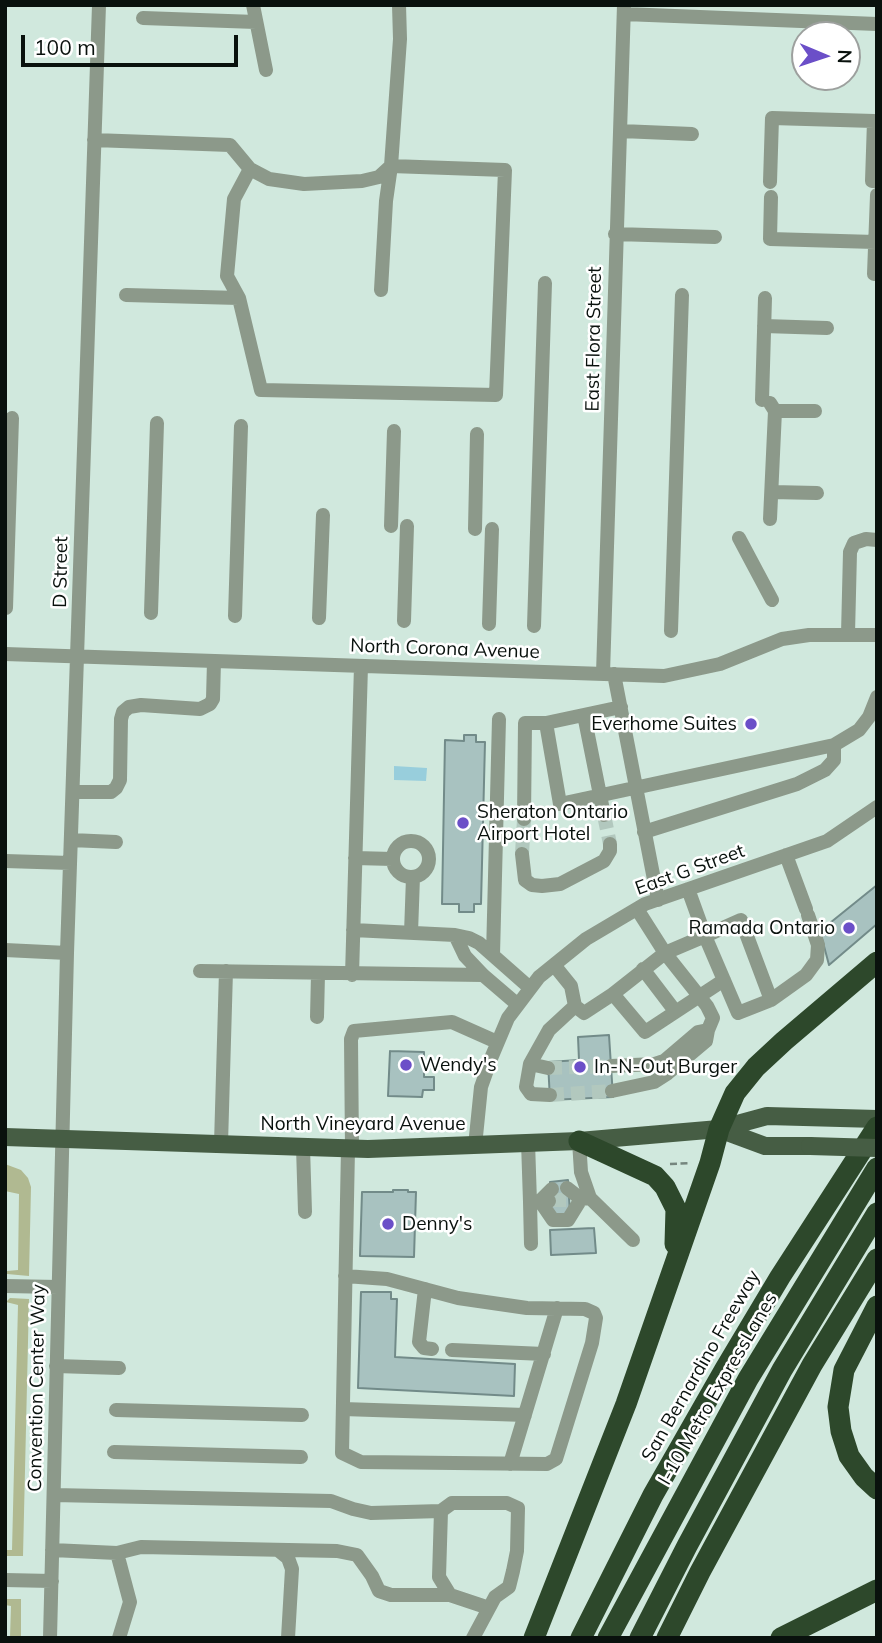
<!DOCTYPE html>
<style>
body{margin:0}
#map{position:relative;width:882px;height:1643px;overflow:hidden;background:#d0e8dd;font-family:Mulish,sans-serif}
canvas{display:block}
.frame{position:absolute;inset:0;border:7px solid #09110d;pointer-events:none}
.north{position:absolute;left:791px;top:21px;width:70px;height:70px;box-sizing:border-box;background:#fff;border:2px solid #9da09e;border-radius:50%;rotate:92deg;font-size:19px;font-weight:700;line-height:28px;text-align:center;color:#09110d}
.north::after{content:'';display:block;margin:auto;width:24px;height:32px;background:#6b4fc8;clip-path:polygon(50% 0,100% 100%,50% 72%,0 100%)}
.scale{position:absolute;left:21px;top:35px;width:217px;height:32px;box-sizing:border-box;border:4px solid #09110d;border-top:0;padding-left:9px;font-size:21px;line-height:24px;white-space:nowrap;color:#09110d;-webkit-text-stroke:5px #fff;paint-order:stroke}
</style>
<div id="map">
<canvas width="882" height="1643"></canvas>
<div class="frame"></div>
<div class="north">N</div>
<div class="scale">100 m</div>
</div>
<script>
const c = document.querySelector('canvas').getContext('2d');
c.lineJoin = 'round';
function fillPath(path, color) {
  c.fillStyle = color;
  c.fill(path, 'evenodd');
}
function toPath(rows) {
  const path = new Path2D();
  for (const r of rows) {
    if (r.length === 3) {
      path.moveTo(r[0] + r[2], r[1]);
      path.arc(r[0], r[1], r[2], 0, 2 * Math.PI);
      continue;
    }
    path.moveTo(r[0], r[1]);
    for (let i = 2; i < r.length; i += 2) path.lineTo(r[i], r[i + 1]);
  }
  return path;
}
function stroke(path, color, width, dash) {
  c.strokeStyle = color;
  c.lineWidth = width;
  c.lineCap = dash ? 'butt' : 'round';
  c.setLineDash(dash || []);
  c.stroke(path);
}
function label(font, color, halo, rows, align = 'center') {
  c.font = font + ' Mulish,sans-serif';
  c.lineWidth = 5;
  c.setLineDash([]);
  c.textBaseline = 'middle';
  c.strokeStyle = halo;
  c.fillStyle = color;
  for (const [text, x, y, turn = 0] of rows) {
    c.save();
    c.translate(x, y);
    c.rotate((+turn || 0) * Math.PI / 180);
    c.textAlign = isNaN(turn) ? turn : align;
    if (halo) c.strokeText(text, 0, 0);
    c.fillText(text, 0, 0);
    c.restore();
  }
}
fillPath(toPath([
 [5,1164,21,1170,28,1178,31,1187,29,1276,7,1274,7,1271,18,1270,19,1194,5,1191],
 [10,1298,29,1299,23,1556,5,1556,5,1550,12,1550,18,1305,6,1302],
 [5,1599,21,1599,21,1638,10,1638,11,1606,5,1605]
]), '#b0b991');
fillPath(toPath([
 [394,766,427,768,426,781,394,780]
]), '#98cedc');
const building = toPath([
 [464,735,476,735,476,742,485,742,481,904,474,904,474,912,459,912,459,904,442,904,445,740,464,741,464,735],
 [877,885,877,924,829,965,820,931,877,885],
 [609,1035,613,1097,550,1100,548,1062,579,1060,578,1037,609,1035],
 [390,1051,424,1052,424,1077,434,1077,434,1090,423,1090,422,1097,388,1096,390,1051],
 [568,1180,570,1214,551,1215,550,1182,568,1180],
 [393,1190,408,1190,408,1192,416,1192,414,1257,360,1256,362,1192,393,1192,393,1190],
 [594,1228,596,1253,551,1255,550,1230,594,1228],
 [361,1292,391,1292,391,1299,397,1299,395,1357,515,1364,514,1396,358,1388,361,1292]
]);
fillPath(building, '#a8c2c0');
stroke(building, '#728b89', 2);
stroke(toPath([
 [604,815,610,844],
 [522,854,524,819],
 [548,1068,611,1066],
 [550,1095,612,1091],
 [552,1200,568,1200]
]), '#b2c8be', 14, [14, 7]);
stroke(toPath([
 [670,1164,691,1163]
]), '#75867e', 2.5, [7, 3.5]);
stroke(toPath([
 [253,5,266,70],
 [624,14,877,24],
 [143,18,256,22],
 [621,131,692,134],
 [94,140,230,145,250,169,269,179,304,184,362,181,379,177,391,166,505,170,496,395,261,390,239,298,227,276,234,199,250,169],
 [770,182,772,118,874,121,872,181,877,181],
 [877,195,874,274,877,274],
 [771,197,770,239,875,242],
 [615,234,715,237],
 [381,290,386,201,391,166,400,39,399,5],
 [126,295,239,298],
 [764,326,827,328],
 [762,400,765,298],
 [775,411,815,411],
 [772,492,817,493],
 [770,519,775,411,770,403],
 [391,526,394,431],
 [475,529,477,434],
 [739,538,772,600],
 [6,608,12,418],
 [151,613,157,423],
 [235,616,241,426],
 [319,618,323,515],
 [404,621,407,526],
 [489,624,492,529],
 [534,626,545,283],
 [671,631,682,295],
 [848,634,850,552,854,543,866,539,877,540],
 [5,654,664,676,720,664,782,639,809,635,877,635],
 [603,674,624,5],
 [614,674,658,900],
 [584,715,604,815],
 [546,723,560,804,834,745,859,730,869,717,877,697],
 [73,792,111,792,116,788,120,780,121,719,123,712,129,707,141,705,200,709,210,704,213,699,214,661],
 [524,819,525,723,546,723,621,707],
 [644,832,797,784,825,770,834,760,834,745],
 [71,840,116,842],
 [411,859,18],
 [522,854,525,880,532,885,542,886,560,884,604,861,610,851,610,844],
 [786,855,806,909],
 [355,858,393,859],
 [5,861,70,863],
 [688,889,705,936,738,1013,771,1000,741,920,705,936,665,953,613,994,645,1032,724,980],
 [353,930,455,935,469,938,479,943,530,988],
 [411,933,413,877],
 [455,935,465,956,483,975,518,1005],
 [5,950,67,953],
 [493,955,499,719],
 [554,965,571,986,575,1006,584,1013,613,994],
 [643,969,675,1011],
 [200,971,483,975],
 [352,975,361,666],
 [771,1000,806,975,817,960,818,945,808,915],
 [317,1017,318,974],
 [530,1064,526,1087,531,1094,550,1095],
 [611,1066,655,1064,664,1061,698,1032,708,1030,713,1018,707,1006,665,953,637,909],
 [548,1068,530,1064,549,1030,575,1006],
 [612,1091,654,1082,668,1073,706,1041,708,1030],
 [579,1141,581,1172,590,1198,580,1199],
 [528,1142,530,1202,549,1201],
 [221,1144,226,971],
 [475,1146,481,1087,492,1056,508,1018,539,977,586,939,645,904,827,841,877,807],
 [303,1147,305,1212],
 [352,1149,351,1039,354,1031,452,1022,497,1042],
 [552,1189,540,1201,553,1220,568,1220,581,1199,567,1188],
 [590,1198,633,1240],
 [530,1202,531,1244],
 [345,1276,387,1279,458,1298,527,1308,585,1309,594,1313,596,1318,592,1343,556,1459,547,1464,361,1462,342,1453,348,1149],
 [5,1286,58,1287],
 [425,1289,419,1342,424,1348,432,1349],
 [452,1350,544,1354],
 [56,1366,119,1368],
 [343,1409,525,1415],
 [116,1410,302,1415],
 [114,1452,301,1457],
 [510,1464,557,1308],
 [54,1495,331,1501,353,1509,371,1513,441,1511,452,1503,507,1503,518,1508,517,1551,513,1571,509,1587,495,1597,473,1638],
 [441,1511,439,1577,450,1595,489,1608],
 [52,1550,117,1553,130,1602,119,1638],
 [278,1550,288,1558,292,1569,288,1638],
 [117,1553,141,1547,337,1551,357,1555,372,1576,379,1591,391,1595,450,1595],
 [5,1580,52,1581],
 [50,1638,67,953,99,5]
]), '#8c998a', 14);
stroke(toPath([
 [719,1129,765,1146,810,1146],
 [5,1137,368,1149,579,1141,719,1129,767,1116,877,1119]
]), '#465d44', 18);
stroke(toPath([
 [579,1141,655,1176,665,1187,676,1209,675,1244],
 [877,1306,844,1370,838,1407,841,1431,849,1456,864,1477,877,1489],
 [534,1638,626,1404,710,1163,719,1129,735,1093,756,1067,784,1041,877,962],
 [581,1638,653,1495,725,1369,780,1277,877,1127],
 [608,1638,748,1379,877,1168],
 [640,1638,687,1546,782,1370,877,1213],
 [667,1638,700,1572,812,1365,877,1259],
 [781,1638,877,1590]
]), '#2d482b', 21);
stroke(toPath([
 [810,1146,877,1148]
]), '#465d44', 18);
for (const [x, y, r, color] of [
 [751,724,7,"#6b4fc8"],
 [463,823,7,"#6b4fc8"],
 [849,928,7,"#6b4fc8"],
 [406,1065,7,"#6b4fc8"],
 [580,1067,7,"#6b4fc8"],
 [388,1224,7,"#6b4fc8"]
]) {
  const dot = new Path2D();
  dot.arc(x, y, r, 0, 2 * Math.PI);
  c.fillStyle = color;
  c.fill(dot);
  stroke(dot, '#fff', 2.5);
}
label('19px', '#09110d', '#fff', [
 ["East Flora Street",594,339,-89],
 ["D Street",61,572,-89],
 ["North Corona Avenue",445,649,2],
 ["East G Street",690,870,-20],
 ["North Vineyard Avenue",363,1124],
 ["San Bernardino Freeway",701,1366,-60],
 ["Convention Center Way",37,1388,-89],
 ["I-10 Metro ExpressLanes",718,1389,-60]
]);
label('19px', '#09110d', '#fff', [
 ["Everhome Suites",737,724,"right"],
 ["Sheraton Ontario",477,812],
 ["Airport Hotel",477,834],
 ["Ramada Ontario",835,928,"right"],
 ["Wendy's",420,1065],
 ["In-N-Out Burger",594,1067],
 ["Denny's",402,1224]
], 'left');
</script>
